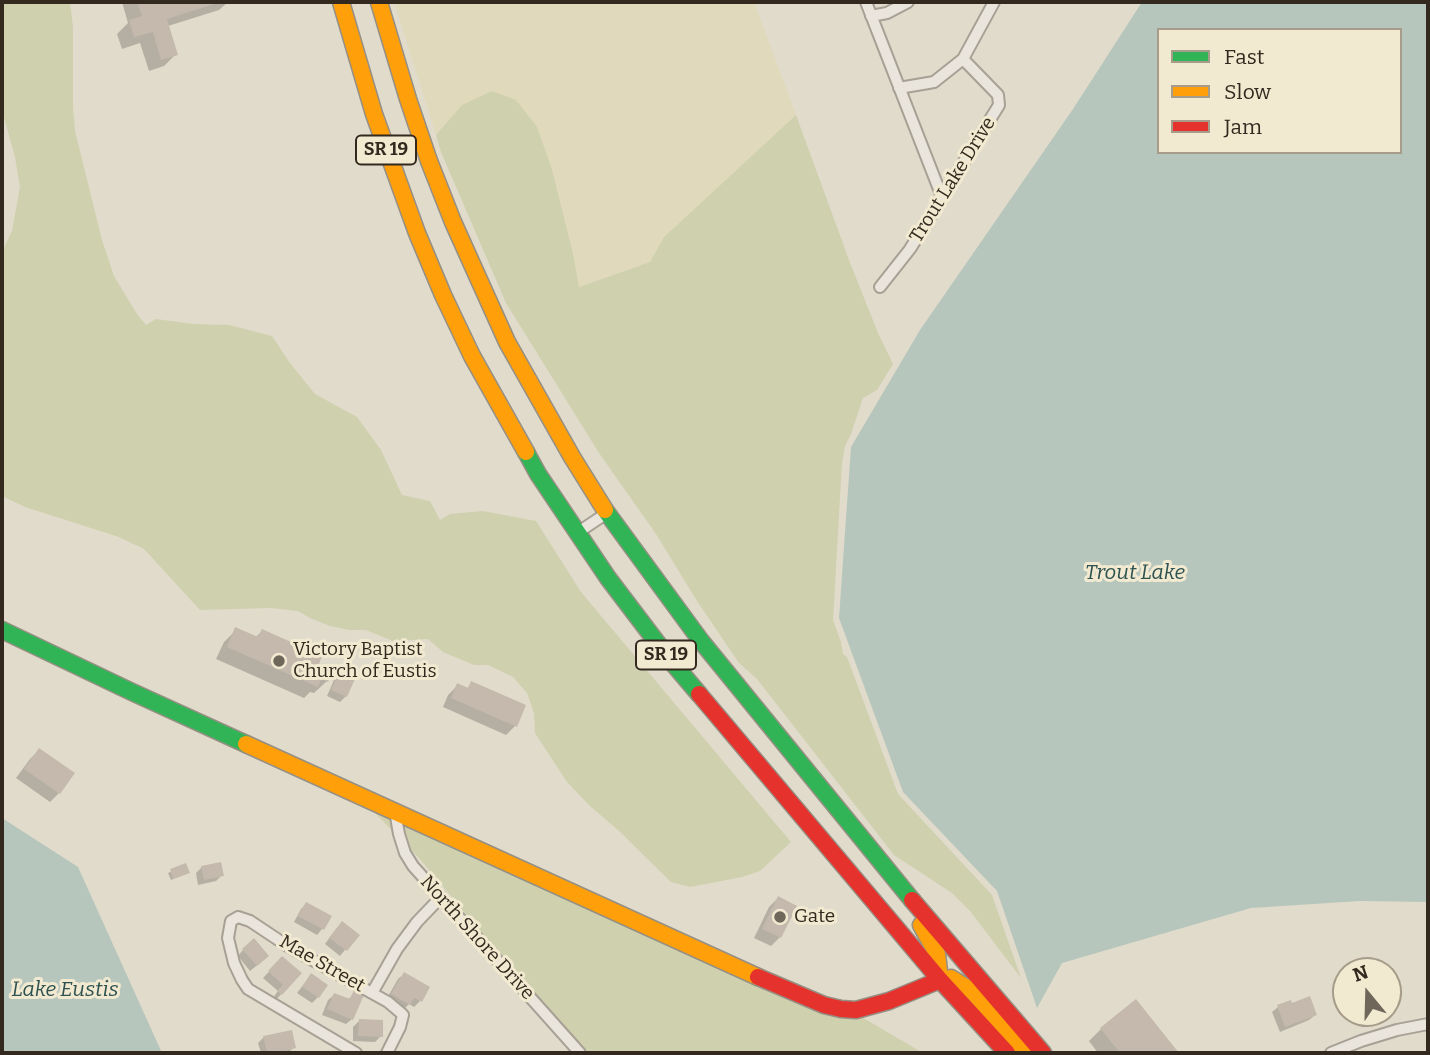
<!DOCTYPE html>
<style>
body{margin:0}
#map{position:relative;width:1430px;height:1055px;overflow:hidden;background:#e1dbcb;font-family:Bitter,serif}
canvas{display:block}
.frame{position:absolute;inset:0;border:4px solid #33291e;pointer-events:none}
.legend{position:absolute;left:1157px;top:28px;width:245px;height:126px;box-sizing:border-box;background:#f2e9d1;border:2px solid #a69c89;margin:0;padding:9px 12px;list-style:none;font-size:21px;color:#33291e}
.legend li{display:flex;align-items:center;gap:14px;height:35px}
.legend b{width:35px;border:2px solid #a69c89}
.north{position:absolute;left:1332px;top:957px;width:70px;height:70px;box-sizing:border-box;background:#f2e9d1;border:2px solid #a69c89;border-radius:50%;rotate:341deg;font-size:19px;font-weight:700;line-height:28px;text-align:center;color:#33291e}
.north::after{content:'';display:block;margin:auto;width:24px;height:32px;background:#70675b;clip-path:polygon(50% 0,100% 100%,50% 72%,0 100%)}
</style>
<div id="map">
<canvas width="1430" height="1055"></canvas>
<div class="frame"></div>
<ul class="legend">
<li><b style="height:9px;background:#30b455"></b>Fast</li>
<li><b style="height:9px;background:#ff9f0a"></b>Slow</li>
<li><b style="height:9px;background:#e5322d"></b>Jam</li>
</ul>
<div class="north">N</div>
</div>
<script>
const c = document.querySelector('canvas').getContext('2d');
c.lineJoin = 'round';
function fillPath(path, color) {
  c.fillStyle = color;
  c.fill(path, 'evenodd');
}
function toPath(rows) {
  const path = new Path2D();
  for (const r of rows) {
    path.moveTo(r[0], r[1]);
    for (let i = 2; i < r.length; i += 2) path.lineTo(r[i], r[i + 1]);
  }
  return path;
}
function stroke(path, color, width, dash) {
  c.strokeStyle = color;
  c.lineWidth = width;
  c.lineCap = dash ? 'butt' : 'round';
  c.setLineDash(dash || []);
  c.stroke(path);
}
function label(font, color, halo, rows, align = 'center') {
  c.font = font + ' Bitter,serif';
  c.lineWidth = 6;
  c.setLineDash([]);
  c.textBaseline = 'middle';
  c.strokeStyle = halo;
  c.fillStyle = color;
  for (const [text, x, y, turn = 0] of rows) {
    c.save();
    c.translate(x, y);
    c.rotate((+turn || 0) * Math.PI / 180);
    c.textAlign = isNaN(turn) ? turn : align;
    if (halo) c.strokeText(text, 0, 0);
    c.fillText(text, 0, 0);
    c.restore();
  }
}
fillPath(toPath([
 [394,2,754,2,796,115,664,237,650,262,578,287,573,254,551,166,537,127,462,105,436,135]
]), '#e0d9bc');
fillPath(toPath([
 [2,2,70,2,73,27,73,108,75,131,102,240,114,276,137,314,146,325,156,319,193,324,229,325,272,336,290,363,315,394,357,417,381,450,402,495,430,501,440,520,450,514,483,511,536,521,581,592,791,842,760,871,742,877,690,887,671,882,619,831,590,806,567,782,535,733,534,713,527,693,513,677,488,665,474,665,443,652,428,639,393,641,366,630,349,630,330,626,310,618,298,611,271,608,200,610,144,549,119,537,25,507,2,496,2,252,12,231,20,187,15,157,2,110],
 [492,91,516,100,537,127,551,166,573,254,579,287,650,262,664,237,796,115,849,260,878,333,893,364,877,390,863,398,851,434,845,446,842,463,833,620,841,642,843,654,847,657,898,794,992,895,1021,978,970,911,952,893,894,855,757,679,739,663,697,601,656,534,599,453,506,303,441,152,436,135,462,105],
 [369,807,797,1004,860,1016,923,1053,589,1053,581,1043,569,1037,419,858]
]), '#cfd0ae');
fillPath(toPath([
 [1142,2,1428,2,1428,902,1360,901,1251,908,1062,963,1037,1008,997,891,903,792,839,618,851,447,920,330,1073,109],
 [1159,30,1400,30,1400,152,1159,152],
 [2,818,78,867,162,1053,2,1053]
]), '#b6c6bc');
fillPath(toPath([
 [122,2,228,2,219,10,168,26,176,54,164,66,149,71,140,43,122,49,117,34,128,23],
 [236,630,255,638,262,631,316,664,327,681,314,693,310,692,304,698,216,659,224,642],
 [343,667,346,696,340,702,327,696,337,673],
 [472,684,515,726,506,735,443,707,448,695,457,686,466,689],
 [39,750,59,793,50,802,16,778,30,759],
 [185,866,188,873,171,880,168,873],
 [202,867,222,875,216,881,198,885,196,873],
 [778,898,780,937,771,946,754,938,769,907],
 [306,904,330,917,322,929,317,935,294,922,301,909],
 [336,929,357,935,340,956,325,944],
 [243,950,261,962,250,971,238,956],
 [282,958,299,973,276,1000,273,998,278,991,263,978],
 [404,974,428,987,420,1001,414,1007,409,1004,403,1010,386,1000,398,979],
 [311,975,318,997,312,1003,297,993],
 [354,993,352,1019,346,1024,322,1015,328,1000,334,995,348,1000],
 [1136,1002,1177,1053,1098,1053,1089,1041,1101,1029],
 [1291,1005,1315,1015,1309,1020,1280,1032,1272,1012,1278,1007],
 [359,1021,381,1036,375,1042,353,1041,353,1027],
 [264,1037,294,1047,288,1053,261,1053,258,1043]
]), '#0003');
fillPath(toPath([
 [137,2,220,2,167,19,178,55,161,60,153,32,134,37,129,20,142,16],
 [235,627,258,637,262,629,322,656,319,664,333,670,328,682,321,679,318,687,227,647],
 [342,665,358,672,347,697,331,690],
 [471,681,526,705,517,727,451,698,457,683,468,688],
 [39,748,75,773,60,794,24,769],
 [221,862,224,876,204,880,201,866],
 [186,863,190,873,173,879,170,869],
 [778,896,797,906,781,938,762,929],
 [306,902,332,916,324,930,298,916],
 [342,921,360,935,347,951,329,938],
 [254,938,269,956,257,966,242,949],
 [282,956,302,973,282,995,277,991,283,985,268,971],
 [404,972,430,987,422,1002,414,998,410,1005,391,994],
 [311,973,328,985,319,998,302,987],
 [354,990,364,995,353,1020,327,1009,334,993,350,999],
 [1310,996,1317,1015,1285,1027,1277,1005,1291,1000,1292,1003],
 [1136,999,1179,1053,1120,1053,1100,1028],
 [359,1019,383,1020,383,1037,358,1036],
 [292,1030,296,1048,278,1053,267,1053,263,1036]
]), '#c4b9ac');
const street = toPath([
 [866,2,942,197],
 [871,16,887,13,908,2],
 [899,88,934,82,963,59,994,2],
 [880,287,910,249,999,105,998,95,963,59],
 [577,533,607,513],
 [395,811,399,834,405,853,413,866,580,1053],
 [372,993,397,949,417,922,440,898],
 [356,1053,248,989,242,980,234,963,228,938,231,921,238,917,250,921,289,947,388,1002,401,1013,403,1015,400,1027,387,1053],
 [1331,1053,1361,1041,1397,1030,1428,1024]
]);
const fast = toPath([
 [526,452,538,474,608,578,671,661,699,694],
 [605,510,701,641,912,900],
 [2,630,132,692,246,744]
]);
const slow = toPath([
 [341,2,374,114,417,233,443,295,472,356,526,452],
 [379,2,408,99,429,161,453,222,507,342,572,457,605,510],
 [246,744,758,977],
 [921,925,937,954,940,980],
 [940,980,951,978,972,991,1027,1053]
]);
const jam = toPath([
 [699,694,940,980,1007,1053],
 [912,900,1043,1053],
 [758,977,824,1005,841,1009,856,1010,889,1001,940,980]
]);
stroke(street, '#a6a095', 14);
stroke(fast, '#968f84', 19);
stroke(slow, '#968f84', 19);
stroke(jam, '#968f84', 19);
stroke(street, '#eae5dc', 10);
stroke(fast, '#30b455', 16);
stroke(slow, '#ff9f0a', 16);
stroke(jam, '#e5322d', 16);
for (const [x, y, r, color] of [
 [279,661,7,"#70675b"],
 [780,917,7,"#70675b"]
]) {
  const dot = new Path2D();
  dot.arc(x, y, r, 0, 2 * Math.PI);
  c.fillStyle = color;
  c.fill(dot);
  stroke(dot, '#f2e9d1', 2.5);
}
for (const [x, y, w] of [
 [386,150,60],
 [666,655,60]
]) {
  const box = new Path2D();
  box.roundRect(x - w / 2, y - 14.5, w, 29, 5);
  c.fillStyle = '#f2e9d1';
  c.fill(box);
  stroke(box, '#33291e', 2);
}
label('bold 18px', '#33291e', null, [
 ["SR 19",386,150],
 ["SR 19",666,655]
]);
label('19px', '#33291e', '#f2e9d1', [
 ["Trout Lake Drive",953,180,-58],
 ["North Shore Drive",477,938,48],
 ["Mae Street",322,964,30]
]);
label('19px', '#33291e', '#f2e9d1', [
 ["Victory Baptist",293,650],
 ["Church of Eustis",293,672],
 ["Gate",794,917]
], 'left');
label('italic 21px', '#2e5250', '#f2e9d1', [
 ["Trout Lake",1135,573],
 ["Lake Eustis",65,990]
]);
</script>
